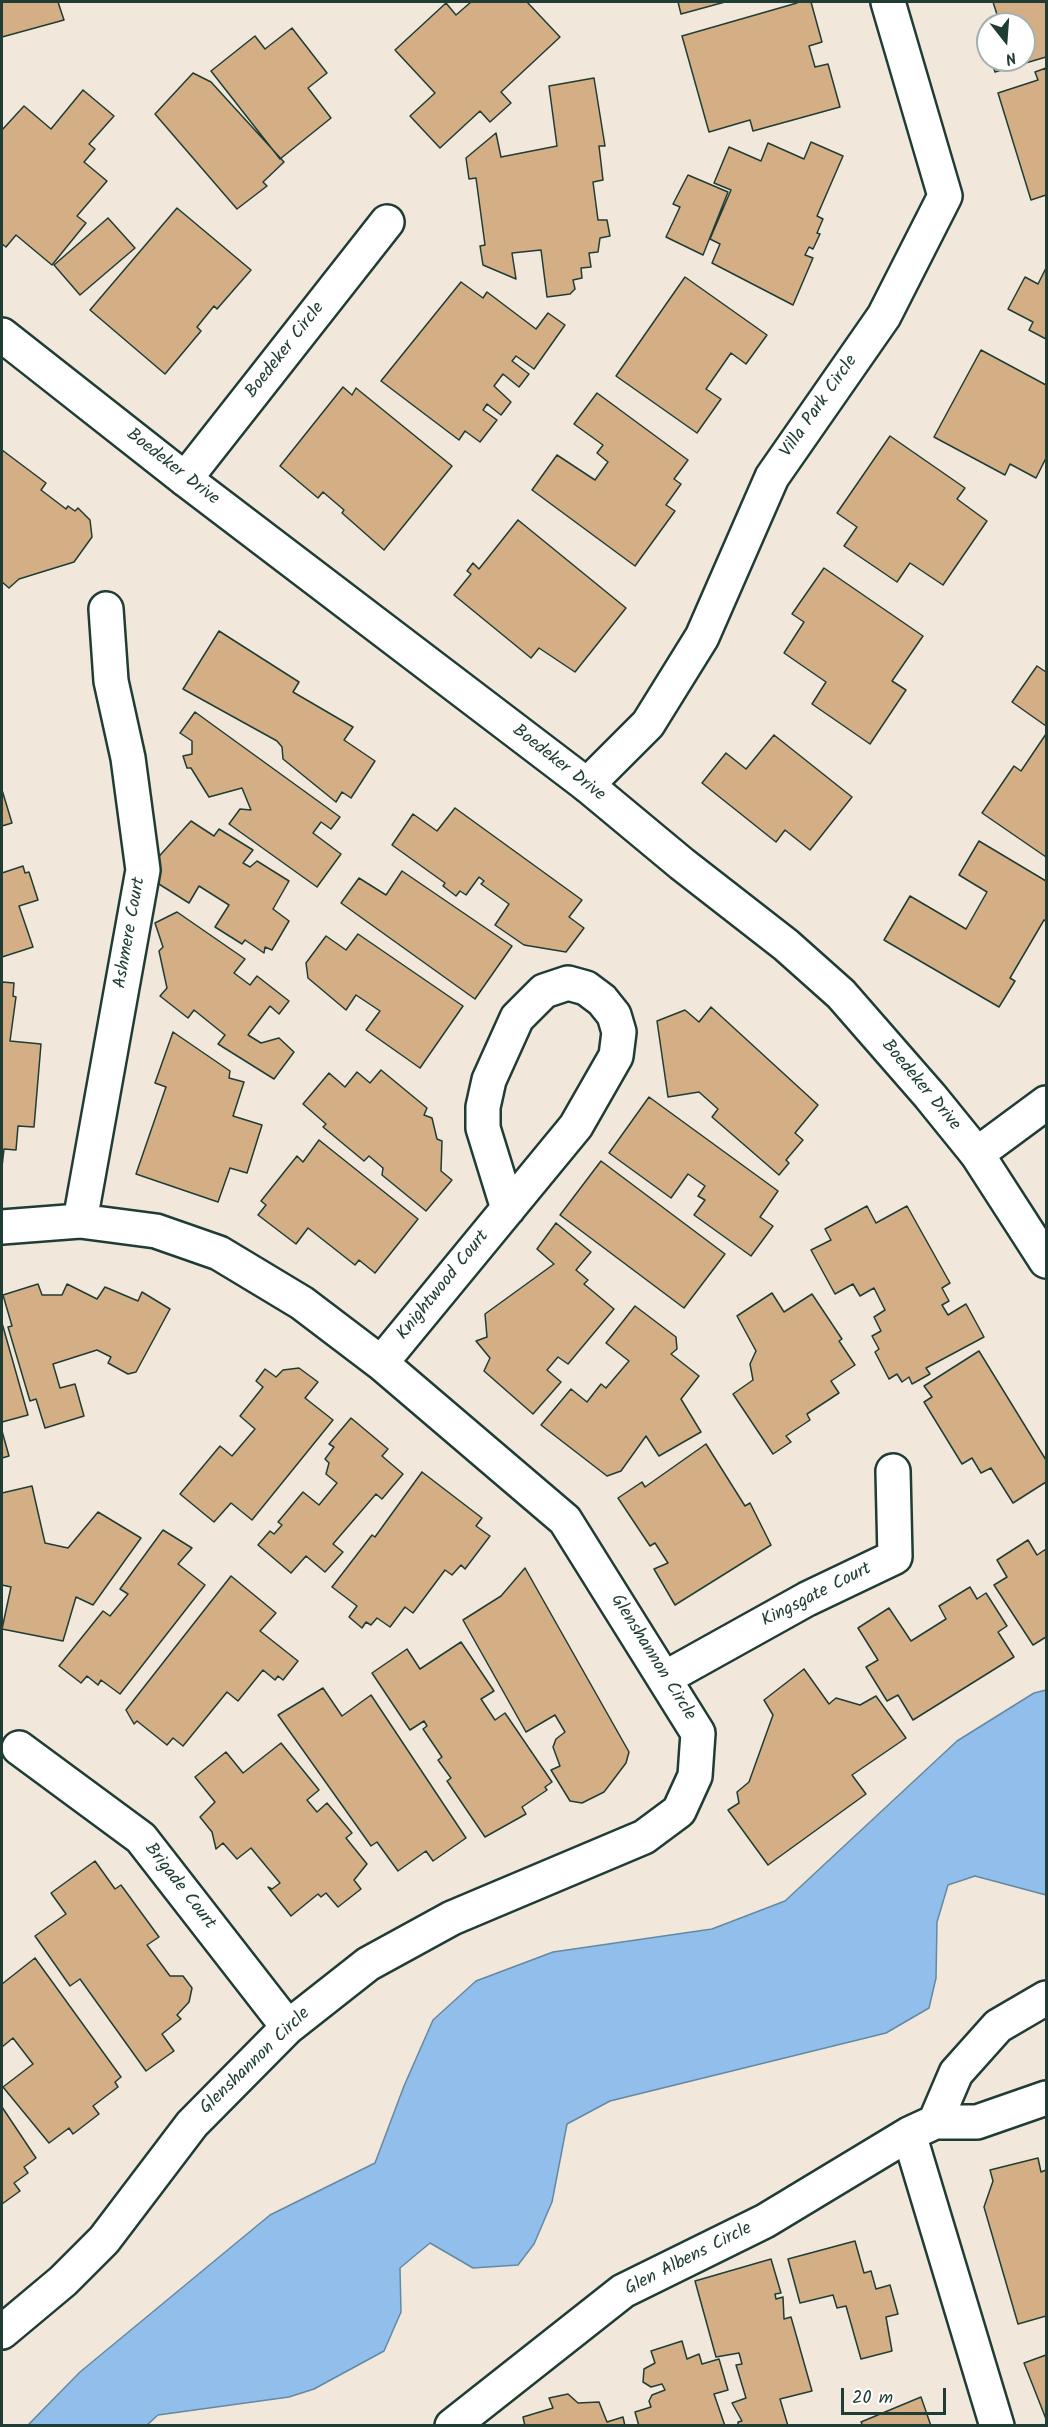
<!DOCTYPE html>
<style>
body{margin:0}
#map{position:relative;width:1048px;height:2427px;overflow:hidden;background:#f2e7db;font-family:Kalam,sans-serif}
canvas{display:block}
.frame{position:absolute;inset:0;border:3px solid #1f3d34;pointer-events:none}
.north{position:absolute;left:976px;top:12px;width:60px;height:60px;box-sizing:border-box;background:#fff;border:2px solid #a5b1ae;border-radius:50%;rotate:163deg;font-size:16px;font-weight:700;line-height:24px;text-align:center;color:#1f3d34}
.north::after{content:'';display:block;margin:auto;width:21px;height:27px;background:#1f3d34;clip-path:polygon(50% 0,100% 100%,50% 72%,0 100%)}
.scale{position:absolute;left:841px;top:2388px;width:105px;height:27px;box-sizing:border-box;border:3px solid #1f3d34;border-top:0;padding-left:8px;font-size:18px;line-height:21px;white-space:nowrap;color:#1f3d34;-webkit-text-stroke:4px #fff;paint-order:stroke}
</style>
<div id="map">
<canvas width="1048" height="2427"></canvas>
<div class="frame"></div>
<div class="north">N</div>
<div class="scale">20 m</div>
</div>
<script>
const c = document.querySelector('canvas').getContext('2d');
c.lineJoin = 'round';
function fillPath(path, color) {
  c.fillStyle = color;
  c.fill(path, 'evenodd');
}
function toPath(rows) {
  const path = new Path2D();
  for (const r of rows) {
    path.moveTo(r[0], r[1]);
    for (let i = 2; i < r.length; i += 2) path.lineTo(r[i], r[i + 1]);
  }
  return path;
}
function stroke(path, color, width, dash) {
  c.strokeStyle = color;
  c.lineWidth = width;
  c.lineCap = dash ? 'butt' : 'round';
  c.setLineDash(dash || []);
  c.stroke(path);
}
function label(font, color, halo, rows, align = 'center') {
  c.font = font + ' Kalam,sans-serif';
  c.lineWidth = 5;
  c.setLineDash([]);
  c.textBaseline = 'middle';
  c.strokeStyle = halo;
  c.fillStyle = color;
  for (const [text, x, y, turn = 0] of rows) {
    c.save();
    c.translate(x, y);
    c.rotate((+turn || 0) * Math.PI / 180);
    c.textAlign = isNaN(turn) ? turn : align;
    if (halo) c.strokeText(text, 0, 0);
    c.fillText(text, 0, 0);
    c.restore();
  }
}
const water = toPath([
 [1046,1690,1046,1895,975,1876,948,1885,937,1922,936,1978,929,2008,886,2033,610,2101,567,2124,552,2202,534,2244,518,2265,473,2268,430,2243,400,2268,401,2312,384,2351,314,2389,289,2397,158,2415,147,2425,28,2425,80,2372,270,2215,375,2163,404,2086,433,2020,476,1981,553,1952,712,1929,785,1901,957,1741,1034,1693,1046,1690]
]);
fillPath(water, '#91beeb');
stroke(water, '#638aa2', 1.5);
const building = toPath([
 [2,2,58,2,64,20,2,37,2,2],
 [471,2,527,2,560,37,501,92,511,103,490,122,480,111,440,148,410,116,435,93,395,50,446,3,456,15,471,2],
 [678,2,725,2,681,14,678,2],
 [797,2,811,2,822,42,809,46,815,67,828,64,840,107,753,131,750,120,709,132,682,36,797,3,797,2],
 [993,2,1046,2,1046,57,995,72,991,60,1024,60,1024,24,1000,24,993,2],
 [292,28,327,73,308,88,331,118,280,159,211,71,255,36,265,49,292,28],
 [1046,68,1046,195,1031,200,998,93,1038,80,1035,72,1046,68],
 [193,73,211,82,284,162,263,182,267,186,237,209,155,114,193,73],
 [594,78,605,146,599,146,603,180,593,182,598,220,607,220,610,236,600,238,598,252,589,253,591,267,581,268,582,278,573,280,575,289,570,294,547,297,541,250,512,253,516,279,483,265,480,246,485,245,476,178,469,179,466,158,496,133,501,157,557,146,549,86,594,78],
 [83,90,114,116,89,144,95,149,84,162,107,181,77,216,86,223,52,265,16,235,6,247,2,244,2,130,24,106,51,129,83,90],
 [811,142,843,156,817,216,823,219,817,233,820,234,813,249,809,247,805,255,813,258,793,305,712,263,720,244,710,239,731,190,714,183,729,147,761,161,768,143,804,159,811,142],
 [688,175,728,192,703,255,666,237,680,207,673,204,688,175],
 [177,208,251,270,217,309,214,306,197,327,201,331,165,374,90,310,177,208],
 [108,218,135,248,80,295,54,265,108,218],
 [1046,268,1046,339,1029,330,1033,322,1008,309,1025,277,1038,284,1046,268],
 [685,277,767,335,746,364,731,353,706,389,721,399,697,433,616,376,685,277],
 [461,282,483,298,487,292,536,329,548,313,565,325,534,369,516,356,512,361,529,374,519,387,503,374,494,386,511,402,501,415,487,404,483,410,497,420,480,442,465,431,459,440,381,381,461,282],
 [981,350,1046,385,1046,458,1036,478,1010,464,1005,475,934,437,981,350],
 [343,387,352,395,356,388,452,466,384,550,342,513,344,510,323,492,318,498,280,466,343,387],
 [597,393,688,460,674,479,681,484,666,505,675,511,635,566,532,490,557,455,595,480,608,462,597,453,603,445,574,424,597,393],
 [890,436,965,488,957,499,987,521,943,585,910,563,897,582,844,546,857,527,837,513,890,436],
 [2,450,46,483,41,490,66,509,68,506,75,511,78,508,90,520,92,537,74,562,19,579,9,588,2,582,2,450],
 [518,520,626,608,575,672,539,648,531,658,454,595,471,574,467,571,473,563,479,569,518,520],
 [824,568,923,636,892,681,906,690,870,744,812,704,826,682,784,653,804,622,792,614,824,568],
 [219,631,299,682,293,692,353,727,344,740,375,761,351,798,342,792,336,802,283,759,282,747,277,741,183,689,219,631],
 [1037,666,1046,672,1046,726,1012,702,1037,666],
 [195,712,340,817,331,829,321,822,313,833,341,854,317,887,229,824,240,809,251,810,242,788,209,797,191,768,187,768,183,756,192,754,192,741,180,733,195,712],
 [1046,734,1046,857,982,813,1014,766,1021,771,1046,734],
 [774,735,852,797,810,850,785,830,776,842,702,783,726,753,746,769,774,735],
 [2,790,12,823,2,826,2,790],
 [455,808,582,900,569,917,584,928,566,952,524,945,495,925,509,904,481,884,484,881,479,877,466,895,460,891,456,896,443,886,445,883,392,845,413,814,437,831,455,808],
 [191,821,214,836,219,829,253,850,243,863,250,867,257,861,289,881,273,909,289,921,272,950,265,947,264,953,245,940,242,944,215,927,229,905,199,886,189,903,143,874,191,821],
 [979,841,1046,881,1046,921,1044,920,1010,978,1015,981,999,1007,884,940,910,896,966,929,987,892,959,875,979,841],
 [23,866,25,873,29,872,38,900,19,906,33,947,2,957,2,873,23,866],
 [402,871,512,946,475,999,341,903,359,878,386,895,402,871],
 [177,912,245,959,234,973,250,985,257,976,289,1001,279,1014,270,1006,248,1035,261,1043,279,1038,294,1052,274,1079,218,1044,225,1035,194,1010,188,1018,160,996,167,988,159,951,163,947,155,923,177,912],
 [358,934,463,1006,420,1068,366,1030,380,1011,356,995,346,1010,308,978,306,963,326,936,346,950,358,934],
 [2,982,14,983,13,996,16,997,10,1041,41,1044,34,1127,18,1126,16,1150,4,1149,2,1167,2,982],
 [711,1007,818,1105,795,1133,803,1140,786,1160,789,1163,779,1175,712,1117,718,1109,699,1092,668,1097,657,1021,685,1010,699,1022,711,1007],
 [173,1032,230,1071,229,1078,244,1082,233,1116,262,1125,247,1173,230,1168,218,1202,136,1174,166,1087,155,1083,173,1032],
 [381,1070,427,1108,424,1115,432,1118,437,1139,442,1141,441,1171,452,1180,426,1211,382,1175,383,1168,369,1156,364,1161,323,1127,326,1124,303,1104,329,1073,345,1087,357,1072,370,1083,381,1070],
 [649,1097,778,1191,760,1217,773,1226,751,1256,694,1215,705,1200,698,1196,705,1186,688,1174,671,1198,609,1153,649,1097],
 [319,1140,418,1219,375,1273,359,1260,355,1265,308,1228,296,1244,258,1215,266,1205,261,1201,297,1156,303,1162,319,1140],
 [601,1161,725,1254,684,1308,560,1215,601,1161],
 [867,1206,876,1223,907,1206,950,1283,942,1288,949,1301,942,1305,948,1315,966,1304,984,1337,926,1368,930,1374,912,1384,909,1377,902,1382,897,1374,889,1379,875,1352,879,1349,872,1336,881,1331,874,1317,885,1310,874,1288,860,1296,853,1284,835,1294,811,1250,831,1240,825,1229,867,1206],
 [556,1223,591,1252,576,1270,588,1280,584,1284,614,1309,568,1364,558,1357,547,1370,561,1382,533,1414,484,1371,490,1358,476,1341,487,1337,485,1314,554,1264,537,1249,556,1223],
 [38,1284,42,1295,62,1295,67,1284,97,1299,105,1287,138,1301,142,1292,170,1309,136,1372,128,1374,108,1363,111,1357,97,1350,53,1364,60,1388,75,1384,84,1416,45,1428,36,1399,30,1401,8,1327,12,1326,3,1295,38,1284],
 [772,1293,784,1312,812,1294,842,1339,839,1341,855,1365,831,1381,839,1393,807,1414,810,1420,786,1436,791,1442,773,1454,733,1394,753,1380,750,1364,756,1351,737,1316,772,1293],
 [635,1306,676,1337,677,1349,671,1354,699,1376,681,1399,701,1432,659,1456,646,1436,621,1471,607,1476,541,1425,571,1389,587,1402,601,1384,606,1388,629,1361,606,1343,635,1306],
 [2,1323,28,1415,2,1422,2,1323],
 [979,1351,1046,1460,1046,1482,1013,1503,991,1468,981,1473,972,1458,962,1464,924,1402,932,1397,924,1386,979,1351],
 [299,1368,318,1382,305,1398,333,1420,252,1520,231,1503,214,1522,180,1494,220,1446,232,1456,255,1429,240,1416,263,1387,256,1381,265,1369,276,1377,283,1370,299,1368],
 [351,1418,388,1449,382,1456,403,1474,382,1499,376,1494,333,1544,343,1552,325,1572,306,1556,291,1573,258,1545,270,1531,274,1534,282,1525,278,1522,303,1492,319,1505,337,1483,326,1474,329,1463,325,1459,334,1447,329,1444,351,1418],
 [2,1431,9,1456,2,1458,2,1431],
 [706,1444,745,1506,750,1503,771,1545,675,1605,654,1569,668,1563,655,1543,650,1546,618,1498,642,1482,645,1487,706,1444],
 [422,1472,482,1518,476,1526,490,1536,465,1569,461,1565,452,1575,445,1570,413,1613,405,1607,390,1627,377,1618,371,1625,366,1622,362,1628,349,1617,357,1606,332,1587,372,1535,375,1537,422,1472],
 [32,1486,45,1543,68,1548,98,1512,141,1538,93,1605,76,1597,63,1641,2,1629,11,1587,2,1585,2,1493,32,1486],
 [163,1530,192,1548,178,1564,205,1585,120,1694,101,1680,98,1685,87,1676,81,1683,59,1666,103,1611,110,1616,128,1594,120,1589,163,1530],
 [1028,1540,1037,1555,1046,1549,1046,1637,1033,1645,994,1585,1007,1577,997,1560,1028,1540],
 [525,1568,629,1752,626,1763,604,1792,582,1803,570,1801,551,1770,560,1766,553,1747,556,1739,565,1732,555,1715,526,1732,463,1620,501,1596,525,1568],
 [231,1576,276,1613,260,1631,298,1661,283,1680,278,1676,275,1680,263,1670,238,1701,227,1692,183,1746,173,1738,167,1745,137,1721,134,1724,126,1710,231,1576],
 [970,1587,977,1599,986,1593,1007,1626,998,1632,1014,1657,913,1720,898,1695,887,1701,866,1667,878,1660,858,1628,889,1608,911,1641,946,1619,939,1606,970,1587],
 [461,1642,494,1691,481,1699,495,1720,505,1713,552,1782,545,1787,547,1790,522,1807,526,1814,485,1837,447,1781,451,1778,438,1760,442,1757,423,1729,427,1726,424,1721,410,1730,372,1673,407,1649,420,1669,461,1642],
 [804,1669,829,1704,836,1698,860,1705,876,1696,906,1738,852,1775,866,1794,768,1865,728,1810,739,1803,737,1792,749,1782,773,1715,764,1700,804,1669],
 [323,1688,342,1716,371,1695,466,1838,433,1861,426,1851,398,1871,377,1842,371,1846,278,1715,323,1688],
 [281,1743,319,1790,307,1800,317,1812,327,1803,352,1833,346,1838,367,1864,354,1880,361,1889,338,1907,326,1893,321,1897,318,1894,291,1916,268,1887,272,1889,280,1883,251,1848,237,1859,223,1843,216,1849,212,1832,200,1817,215,1802,195,1777,226,1752,243,1773,281,1743],
 [95,1861,115,1889,121,1885,159,1937,147,1945,170,1976,183,1976,192,1988,189,2002,177,2015,181,2019,162,2034,174,2051,146,2071,80,1979,70,1986,35,1936,66,1914,51,1893,95,1861],
 [35,1958,121,2077,115,2082,118,2087,93,2106,99,2114,73,2134,69,2128,49,2143,3,2087,33,2064,13,2038,2,2047,2,1984,35,1958],
 [2,2107,36,2158,24,2167,28,2173,14,2183,20,2191,2,2204,2,2107],
 [1038,2158,1041,2172,1046,2170,1046,2316,1018,2324,984,2207,993,2181,990,2170,1038,2158],
 [855,2241,864,2273,871,2271,876,2289,890,2285,898,2314,886,2317,892,2351,861,2359,846,2306,837,2308,833,2295,800,2303,788,2259,855,2241],
 [771,2259,781,2293,775,2294,776,2299,783,2297,784,2319,791,2317,812,2391,780,2399,788,2426,738,2426,738,2422,742,2421,732,2403,746,2398,736,2365,742,2364,739,2353,716,2357,695,2281,771,2259],
 [682,2341,687,2359,699,2354,702,2364,719,2359,728,2390,714,2394,725,2426,639,2426,635,2412,651,2407,649,2401,652,2395,665,2390,662,2384,651,2387,643,2382,644,2369,655,2363,651,2351,682,2341],
 [1046,2355,1046,2419,1024,2363,1046,2355],
 [568,2394,578,2403,599,2402,607,2422,623,2417,625,2426,525,2426,523,2417,553,2408,549,2398,568,2394],
 [921,2397,931,2426,863,2426,861,2422,921,2397]
]);
fillPath(building, '#d4af86');
stroke(building, '#1f3d34', 1.5);
const street = toPath([
 [185,479,387,222],
 [587,785,648,724,702,637,772,477,884,316,945,196,888,2],
 [977,1154,1046,1103],
 [80,1221,143,870,128,758,111,681,106,609],
 [2,1227,80,1221,156,1231,219,1253,302,1303,381,1363,565,1520,698,1733,695,1776,679,1811,644,1837,452,1918,368,1964,288,2027,192,2124,104,2240,63,2281,2,2332],
 [381,1363,576,1126,616,1056,619,1032,614,1015,602,1000,586,988,568,983,544,991,517,1018,489,1080,483,1107,483,1128,508,1209],
 [665,1678,807,1599,895,1557,893,1471],
 [19,1748,141,1838,288,2027],
 [935,2122,956,2073,998,2026,1046,1998],
 [909,2134,997,2426],
 [452,2426,623,2291,765,2221,909,2134,935,2122,977,2122,1046,2098]
]);
const secondary = toPath([
 [2,335,185,479,587,785,682,864,786,945,841,994,930,1096,977,1154,1046,1261]
]);
stroke(street, '#1f3d34', 38);
stroke(secondary, '#1f3d34', 38);
stroke(street, '#fff', 33);
stroke(secondary, '#fff', 33);
label('18px', '#1f3d34', '#fff', [
 ["Boedeker Circle",286,351,-52],
 ["Villa Park Circle",820,407,-55],
 ["Boedeker Drive",172,468,38],
 ["Boedeker Drive",558,764,38],
 ["Ashmere Court",131,933,-80],
 ["Boedeker Drive",920,1086,50],
 ["Knightwood Court",444,1286,-51],
 ["Kingsgate Court",817,1596,-27],
 ["Glenshannon Circle",652,1658,58],
 ["Brigade Court",179,1887,52],
 ["Glenshannon Circle",256,2062,-44],
 ["Glen Albens Circle",689,2260,-27]
]);
</script>
